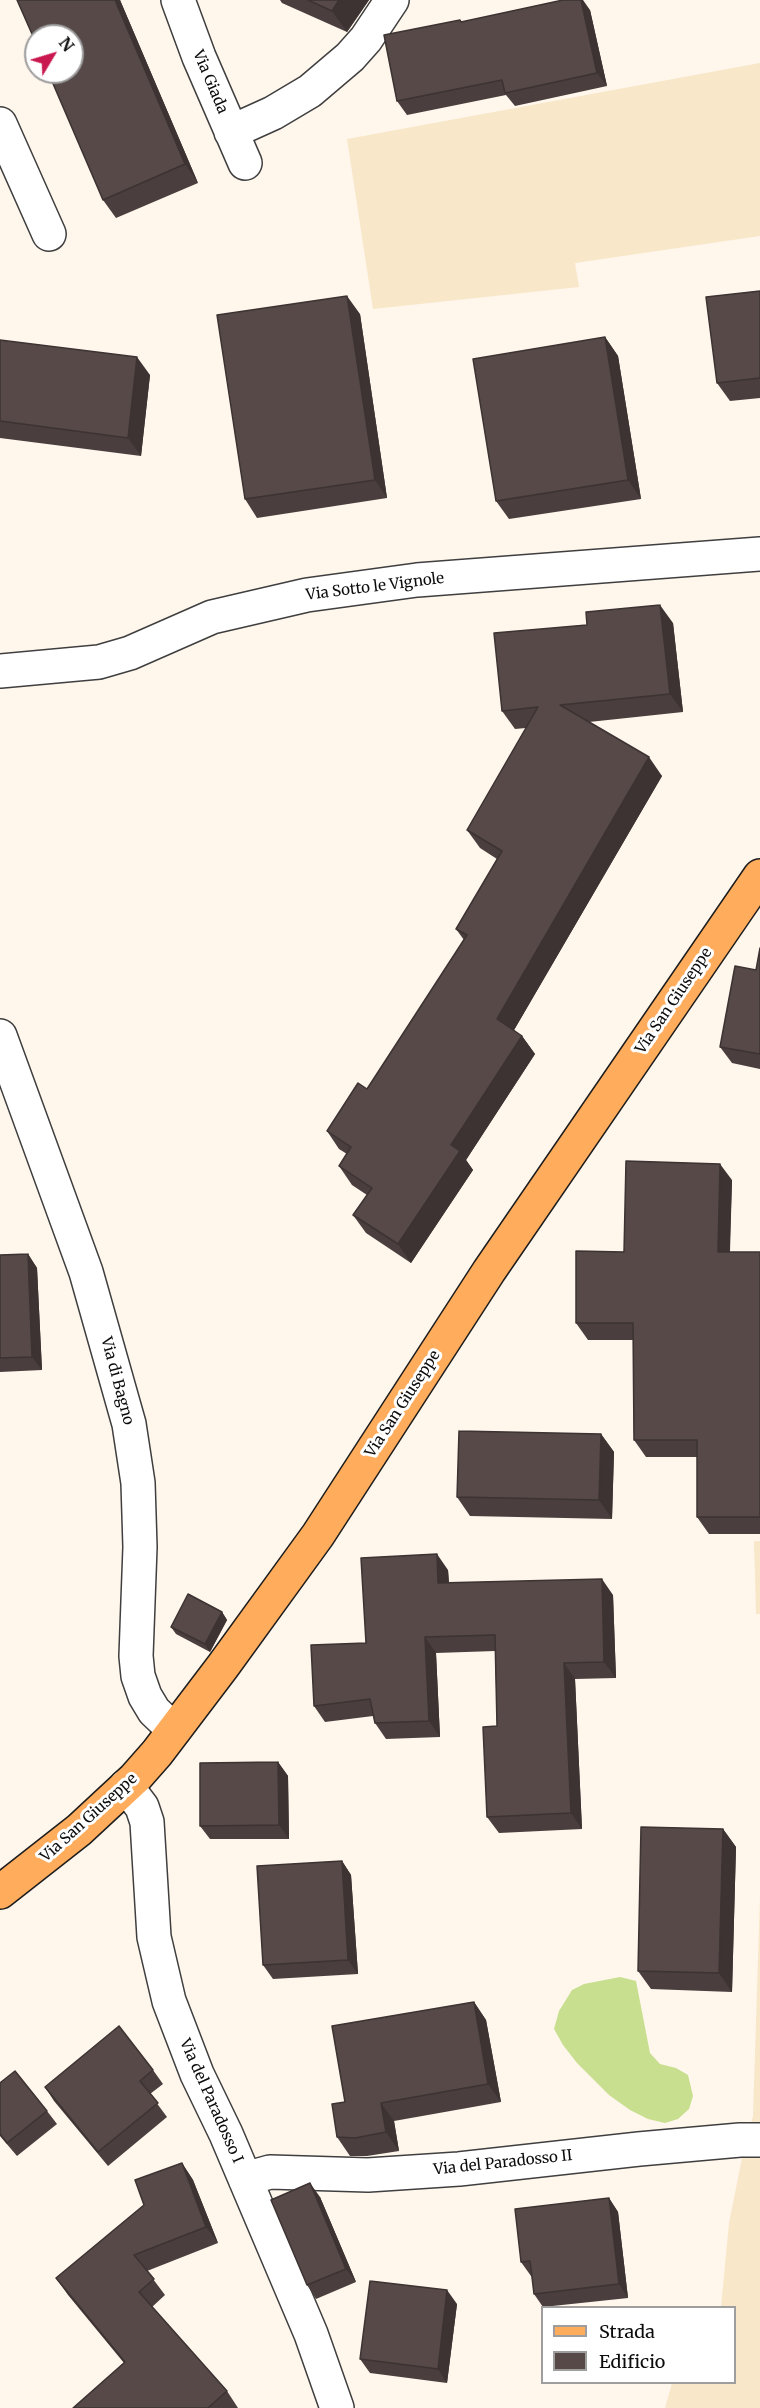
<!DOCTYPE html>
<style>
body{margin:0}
#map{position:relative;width:760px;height:2408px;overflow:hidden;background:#fff6ec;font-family:Merriweather,serif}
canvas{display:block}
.legend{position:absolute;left:541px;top:2306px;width:195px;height:78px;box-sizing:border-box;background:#fff;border:2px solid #9e9e9e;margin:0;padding:8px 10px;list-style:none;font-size:18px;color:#0c0c0c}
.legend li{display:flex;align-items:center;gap:12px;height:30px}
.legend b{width:30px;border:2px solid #9e9e9e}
.north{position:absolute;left:24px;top:24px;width:60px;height:60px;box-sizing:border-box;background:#fff;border:2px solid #9e9e9e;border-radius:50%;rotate:52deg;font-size:16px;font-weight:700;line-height:24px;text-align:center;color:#0c0c0c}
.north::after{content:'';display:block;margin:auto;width:21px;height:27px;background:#c9184f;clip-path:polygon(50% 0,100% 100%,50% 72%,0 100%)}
</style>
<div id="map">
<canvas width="760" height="2408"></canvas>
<ul class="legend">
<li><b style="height:8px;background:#ffac5c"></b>Strada</li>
<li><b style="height:16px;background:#564948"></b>Edificio</li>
</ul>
<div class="north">N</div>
</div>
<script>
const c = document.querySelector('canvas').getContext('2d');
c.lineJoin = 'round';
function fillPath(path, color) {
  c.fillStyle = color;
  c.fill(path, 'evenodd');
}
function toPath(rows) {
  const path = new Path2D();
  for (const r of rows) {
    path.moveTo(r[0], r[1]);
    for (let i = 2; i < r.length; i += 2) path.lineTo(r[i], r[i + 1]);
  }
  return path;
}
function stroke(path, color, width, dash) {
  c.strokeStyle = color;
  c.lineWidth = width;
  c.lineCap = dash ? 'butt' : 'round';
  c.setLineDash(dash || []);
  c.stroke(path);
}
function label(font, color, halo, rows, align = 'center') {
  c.font = font + ' Merriweather,serif';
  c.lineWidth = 6;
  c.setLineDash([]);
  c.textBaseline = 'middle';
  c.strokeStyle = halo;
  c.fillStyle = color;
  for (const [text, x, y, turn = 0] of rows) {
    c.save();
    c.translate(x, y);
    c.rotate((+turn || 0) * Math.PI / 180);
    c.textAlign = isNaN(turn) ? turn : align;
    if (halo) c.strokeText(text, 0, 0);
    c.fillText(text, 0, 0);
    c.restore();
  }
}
fillPath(toPath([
 [760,63,760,236,575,263,579,287,373,309,347,139],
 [754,1541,760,1541,760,1614,756,1614],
 [760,1896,760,2131,749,2131,753,2116],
 [745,2143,760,2143,760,2408,665,2408,672,2383,734,2382,734,2308,721,2307,729,2223]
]), '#f8e7c9');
fillPath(toPath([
 [620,1977,636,1981,650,2053,660,2064,676,2068,688,2075,693,2096,689,2109,678,2119,665,2123,648,2119,630,2110,609,2095,577,2063,563,2045,554,2029,559,2011,572,1990,584,1984]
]), '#c8df8f');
const minor = toPath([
 [178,0,199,57,245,163],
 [0,124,49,234],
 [231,132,273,113,310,91,350,57,366,39,392,0],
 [0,671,99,662,130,653,212,617,307,595,417,580,760,554],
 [0,1036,86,1272,129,1424,138,1483,140,1547,136,1656,138,1676,145,1696,154,1711,174,1730],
 [126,1786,142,1807,147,1822,154,1937,169,2001,197,2074,226,2134,311,2334,337,2408],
 [245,2179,270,2172,368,2175,459,2169,639,2149,740,2140,760,2140]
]);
const major = toPath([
 [0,1892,79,1830,135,1778,157,1753,223,1666,318,1535,489,1271,760,876]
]);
stroke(minor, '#3f3f3f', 36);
stroke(major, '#1d1d1d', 36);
stroke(minor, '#fff', 33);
stroke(major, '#ffac5c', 33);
fillPath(toPath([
 [17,0,120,0,198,183,116,218,103,200],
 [280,0,369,0,347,32,282,3],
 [590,10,607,86,515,106,506,95,407,115,397,101,460,20,462,22],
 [760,291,760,398,730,401,717,383],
 [360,314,387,498,257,518,245,499],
 [605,337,618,356,641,499,509,519,496,501],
 [0,340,150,375,141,456,0,438],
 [673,623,683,712,589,722,662,776,514,1030,522,1036,535,1054,466,1160,473,1170,411,1263,366,1233,353,1215,367,1195,352,1185,339,1166,347,1154,339,1149,327,1131,367,1089,464,940,456,929,497,859,480,848,467,830,526,728,515,729,502,711],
 [760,948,760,1069,732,1063,720,1047,756,970],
 [732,1180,730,1252,760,1252,760,1534,709,1534,697,1517,697,1457,646,1457,634,1440,633,1340,588,1340,576,1323,624,1252],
 [28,1254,37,1268,42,1370,0,1372,0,1255],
 [601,1434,614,1452,612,1519,470,1516,457,1497],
 [448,1570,449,1583,613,1595,616,1678,575,1679,582,1829,499,1833,487,1817,497,1726,495,1651,436,1653,440,1737,386,1739,375,1723,373,1716,325,1722,314,1706,366,1643],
 [222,1612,227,1620,210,1652,176,1634,171,1627],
 [278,1762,288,1776,289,1839,210,1839,200,1826],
 [723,1829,736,1847,732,1992,651,1989,638,1971],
 [342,1861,351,1875,358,1974,273,1979,263,1965],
 [474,2002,486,2020,501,2102,394,2121,399,2151,367,2156,350,2156,337,2137,345,2102],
 [153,2070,163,2084,150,2094,167,2117,108,2166,54,2101,45,2087],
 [0,2083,47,2111,57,2124,17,2156,0,2136],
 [182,2163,193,2180,218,2243,147,2271,165,2295,152,2307,227,2391,238,2408,73,2408,124,2363,68,2295,56,2278,144,2205],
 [320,2197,356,2282,316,2299,307,2285],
 [609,2198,618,2212,628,2298,543,2307,534,2294,532,2276,531,2276,521,2262],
 [457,2304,447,2383,370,2373,360,2359]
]), '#4a3f3e');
fillPath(toPath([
 [115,0,120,0,198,183,185,164],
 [339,0,369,0,347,32,332,11],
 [581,0,583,0,590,10,607,86,597,73],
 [347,296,360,314,387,498,375,480],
 [605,337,618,356,641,499,628,480],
 [137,357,150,375,141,456,128,438],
 [660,605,673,623,683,712,670,694],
 [649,757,662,776,510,1037,497,1019],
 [522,1036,535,1054,466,1160,473,1170,411,1263,398,1244,451,1145],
 [720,1164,732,1180,729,1269,718,1252],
 [28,1254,37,1268,42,1370,32,1357],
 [601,1434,614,1452,612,1519,599,1500],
 [437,1554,448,1570,450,1599,438,1583],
 [602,1579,613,1595,616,1678,604,1662],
 [222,1612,227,1620,210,1652,205,1644],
 [425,1637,436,1653,440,1737,429,1721],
 [564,1663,575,1679,582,1829,571,1813],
 [278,1762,288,1776,289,1839,279,1825],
 [723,1829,736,1847,732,1992,719,1973],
 [342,1861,351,1875,358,1974,348,1960],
 [474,2002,486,2020,501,2102,488,2084],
 [381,2103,394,2121,399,2151,386,2132],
 [182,2163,193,2180,218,2243,206,2227],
 [310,2183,320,2197,356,2282,346,2269],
 [609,2198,618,2212,628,2298,619,2284],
 [447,2290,457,2304,447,2383,438,2369]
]), '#3c3332');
const building = toPath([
 [17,0,115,0,185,164,103,200,48,72,72,72,72,36,36,36,36,43,17,0],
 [308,0,339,0,332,11,308,0],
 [563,0,581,0,597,73,505,93,502,80,397,101,384,35,460,20,461,22,563,0],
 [760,291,760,378,717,383,706,297,760,291],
 [347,296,375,480,245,499,217,315,347,296],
 [605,337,628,480,496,501,473,359,605,337],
 [0,340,137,357,128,438,0,421,0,340],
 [660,605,670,694,560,705,649,757,497,1019,522,1036,451,1145,460,1151,398,1244,353,1215,372,1188,339,1166,351,1147,327,1131,358,1083,367,1089,467,935,456,929,502,851,467,830,538,707,502,711,494,633,587,625,586,612,660,605],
 [760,948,760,1054,720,1047,735,966,756,970,760,948],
 [626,1161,720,1164,718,1252,760,1252,760,1517,697,1517,697,1440,634,1440,633,1323,576,1323,576,1251,624,1252,626,1161],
 [28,1254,32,1357,0,1358,0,1255,28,1254],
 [459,1431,601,1434,599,1500,457,1497,459,1431],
 [437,1554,438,1583,602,1579,604,1662,564,1663,571,1813,487,1817,483,1727,497,1726,495,1635,425,1637,429,1721,375,1723,370,1699,314,1706,311,1645,366,1643,361,1558,437,1554],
 [188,1594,222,1612,205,1644,171,1627,188,1594],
 [278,1762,279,1825,200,1826,200,1763,278,1762],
 [641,1827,723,1829,719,1973,638,1971,641,1827],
 [342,1861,348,1960,263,1965,257,1866,342,1861],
 [474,2002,488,2084,381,2103,386,2132,355,2138,337,2137,332,2104,345,2102,332,2026,474,2002],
 [119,2026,153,2070,140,2081,158,2103,98,2152,45,2087,119,2026],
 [15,2071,47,2111,7,2143,0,2134,0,2083,15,2071],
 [182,2163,206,2227,134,2255,154,2279,139,2292,227,2391,208,2408,73,2408,125,2362,56,2278,144,2205,135,2180,182,2163],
 [310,2183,346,2269,307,2285,271,2200,310,2183],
 [609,2198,619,2284,534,2294,530,2261,521,2262,515,2209,609,2198],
 [370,2281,447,2290,438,2369,360,2359,370,2281]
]);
fillPath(building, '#564948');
stroke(building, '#3c3332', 1.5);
label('15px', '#0c0c0c', '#fff', [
 ["Via Giada",210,82,67],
 ["Via Sotto le Vignole",375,587,-7],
 ["Via San Giuseppe",674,1001,-56],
 ["Via di Bagno",117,1381,75],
 ["Via San Giuseppe",403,1404,-57],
 ["Via San Giuseppe",89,1818,-42],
 ["Via del Paradosso I",211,2101,66],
 ["Via del Paradosso II",503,2163,-6]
]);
</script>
